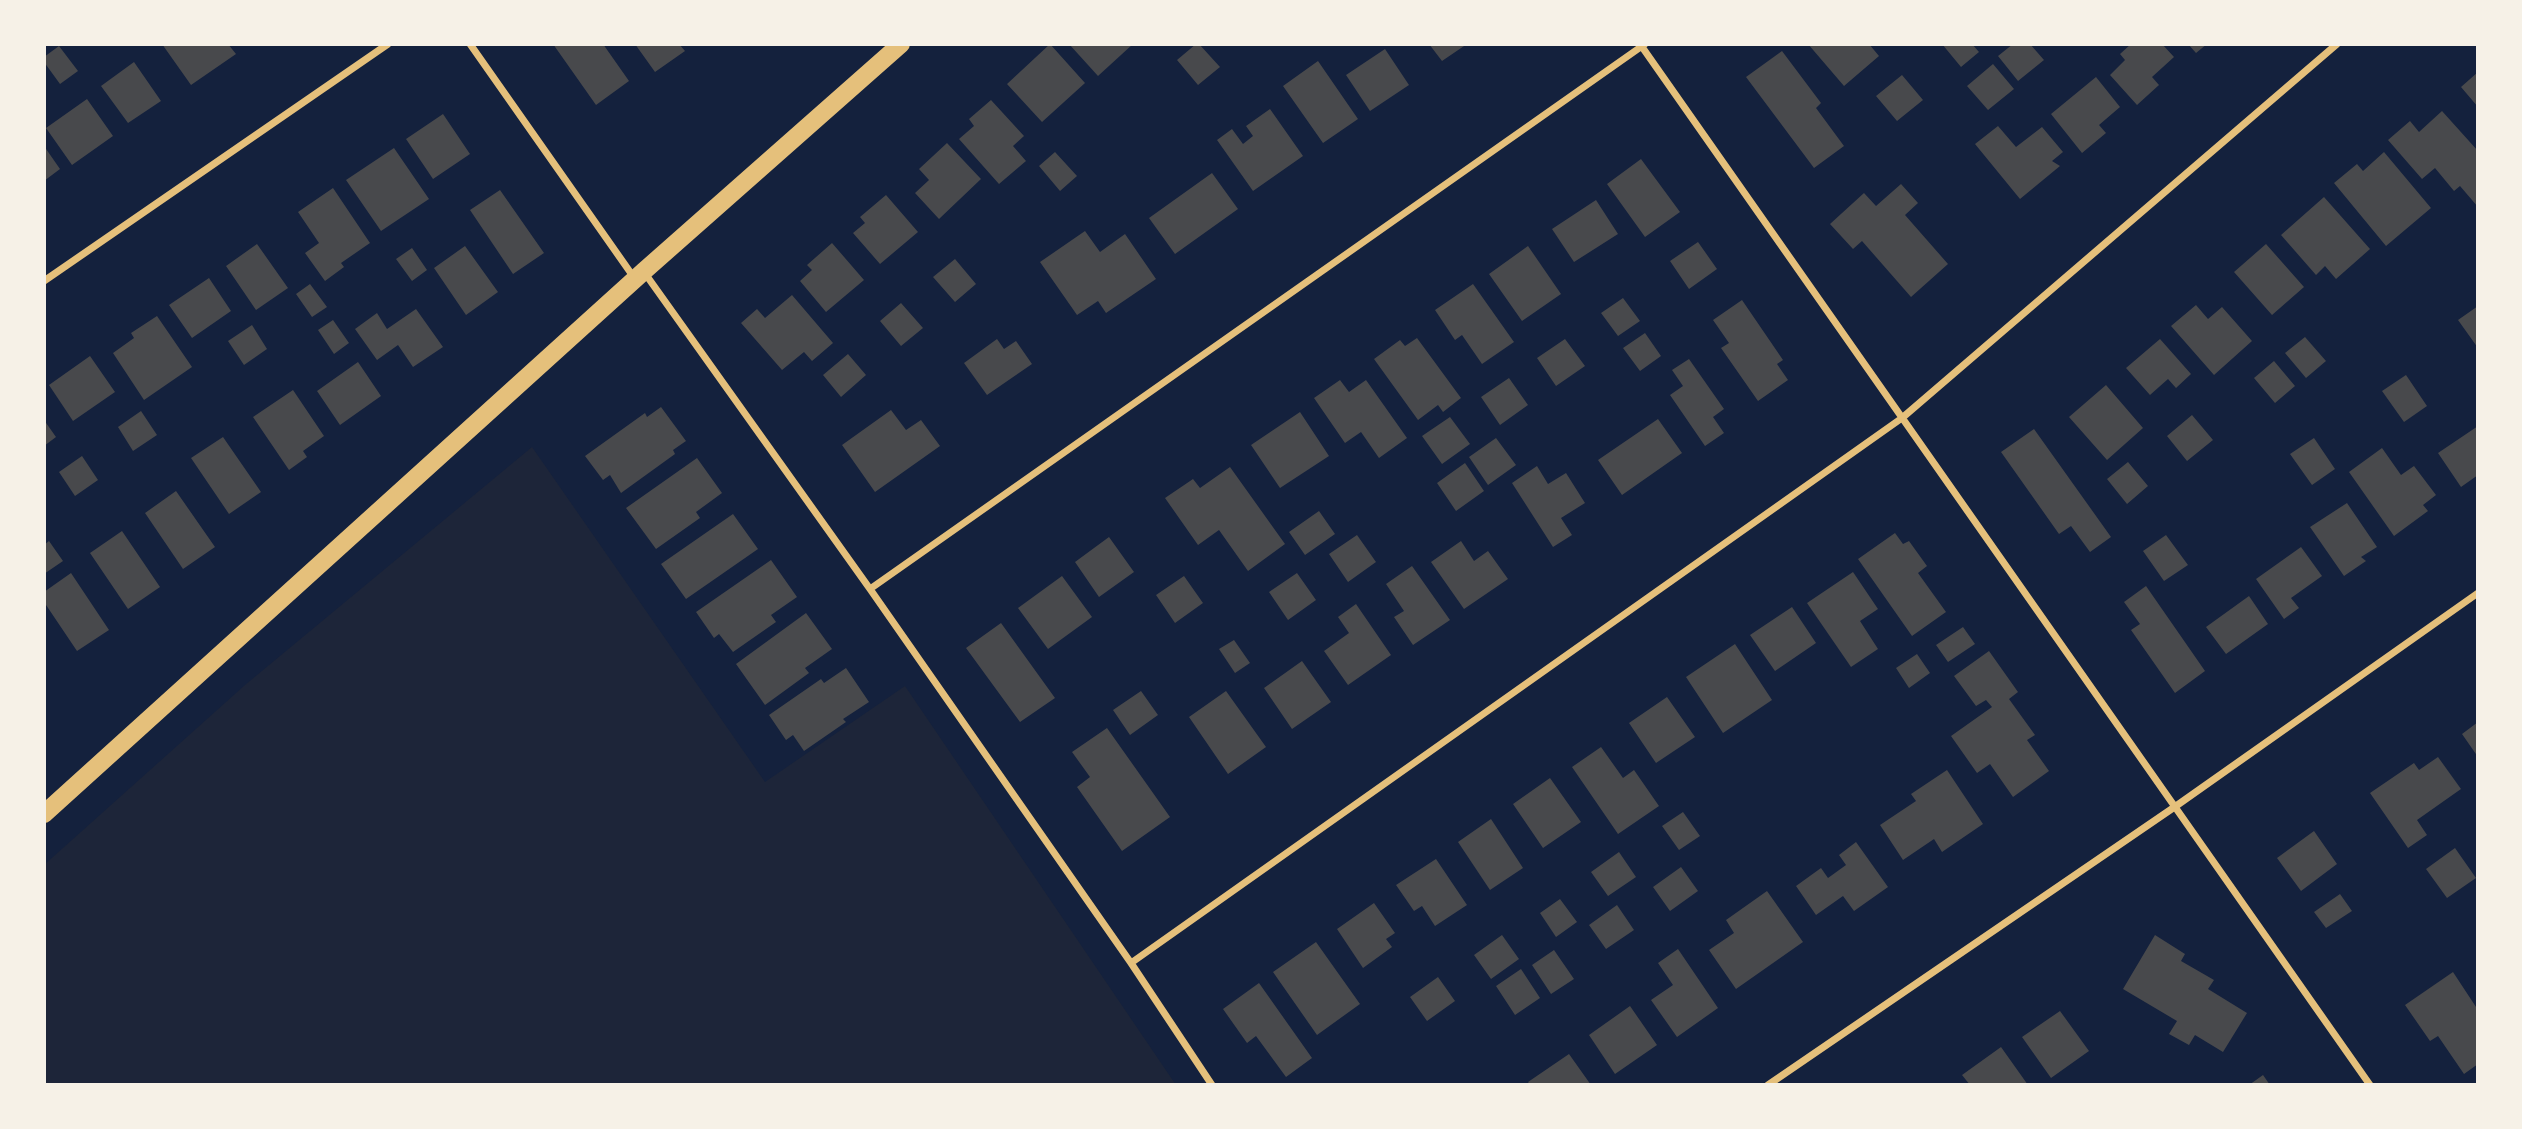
<!DOCTYPE html>
<style>
body{margin:0}
#map{position:relative;width:2522px;height:1129px;overflow:hidden;background:#14213d;font-family:"Roboto Condensed",sans-serif}
canvas{display:block}
.frame{position:absolute;inset:0;border:46px solid #f6f1e7;pointer-events:none}
</style>
<div id="map">
<canvas width="2522" height="1129"></canvas>
<div class="frame"></div>
</div>
<script>
const c = document.querySelector('canvas').getContext('2d');
c.lineJoin = 'round';
function fillPath(path, color) {
  c.fillStyle = color;
  c.fill(path, 'evenodd');
}
function toPath(rows) {
  const path = new Path2D();
  for (const r of rows) {
    path.moveTo(r[0], r[1]);
    for (let i = 2; i < r.length; i += 2) path.lineTo(r[i], r[i + 1]);
  }
  return path;
}
function stroke(path, color, width, dash) {
  c.strokeStyle = color;
  c.lineWidth = width;
  c.lineCap = dash ? 'butt' : 'round';
  c.setLineDash(dash || []);
  c.stroke(path);
}
fillPath(toPath([
 [532,447,765,782,905,686,1176,1085,44,1085,44,865,245,685]
]), '#1d2539');
fillPath(toPath([
 [162,44,228,44,236,54,191,85],
 [553,44,603,44,629,81,596,105],
 [635,44,679,44,685,51,655,72],
 [1050,44,1085,83,1042,122,1007,84],
 [1069,44,1133,44,1098,76],
 [1196,44,1199,44,1220,67,1198,85,1177,60],
 [1429,44,1467,44,1442,61],
 [1808,44,1869,44,1879,56,1844,86],
 [1942,44,1972,44,1979,52,1961,67],
 [2013,44,2030,44,2044,60,2018,81,1998,56],
 [2131,44,2162,44,2174,57,2152,77,2159,85,2137,105,2110,75,2125,60,2120,54],
 [2188,44,2207,44,2196,53],
 [59,46,78,71,60,84,44,62,44,57],
 [1385,49,1409,85,1370,111,1346,75],
 [1782,51,1821,103,1816,108,1844,146,1814,168,1746,77],
 [1318,61,1358,119,1323,143,1283,86],
 [134,62,161,101,128,123,101,86],
 [1993,64,2014,89,1988,110,1967,86],
 [2478,72,2478,107,2461,87],
 [1902,75,1923,100,1897,121,1876,96],
 [2096,77,2120,107,2099,125,2106,133,2082,153,2051,114],
 [87,99,113,136,72,165,46,128],
 [991,100,1024,136,1013,146,1026,161,999,184,959,139,974,126,969,119],
 [1270,109,1303,156,1253,191,1217,140,1232,129,1243,144,1253,136,1246,126],
 [2442,111,2478,151,2478,207,2460,186,2454,191,2435,168,2422,179,2388,140,2410,121,2419,132],
 [443,114,470,154,433,179,406,139],
 [1998,126,2016,147,2042,127,2063,152,2052,161,2060,166,2020,199,1975,144],
 [947,143,981,179,939,219,915,193,929,180,919,169],
 [44,146,60,169,44,181],
 [394,148,429,199,381,231,346,180],
 [1055,152,1077,176,1060,191,1039,166],
 [2384,152,2431,208,2386,246,2334,183,2357,164,2363,171],
 [1641,159,1680,212,1645,237,1607,184],
 [1212,173,1238,209,1175,254,1149,218],
 [1901,184,1918,203,1905,215,1948,264,1911,297,1862,241,1853,249,1830,224,1864,193,1876,206],
 [333,188,370,243,341,263,344,267,325,281,305,253,319,243,298,212],
 [500,190,544,253,513,274,470,210],
 [886,195,918,232,880,264,853,233,865,223,860,217],
 [2324,197,2370,249,2336,279,2325,266,2316,275,2281,235],
 [1596,200,1618,234,1574,262,1552,229],
 [1085,231,1100,252,1125,234,1156,279,1106,313,1098,301,1077,315,1040,262],
 [1698,242,1717,269,1689,289,1670,261],
 [832,243,864,280,826,312,800,281,812,270,807,265],
 [257,244,288,288,256,310,226,266],
 [2266,244,2304,287,2272,315,2234,272],
 [465,246,498,292,466,315,434,268],
 [1528,246,1561,294,1522,321,1489,274],
 [412,248,427,270,412,281,396,259],
 [955,259,976,284,955,302,933,277],
 [209,278,231,311,192,338,169,305],
 [310,284,327,307,312,317,296,294],
 [1473,284,1514,342,1482,364,1462,335,1455,340,1435,310],
 [792,295,833,343,812,361,804,352,782,370,741,323,757,309,765,318],
 [1623,298,1640,321,1618,336,1601,313],
 [1742,300,1783,360,1777,364,1788,380,1758,401,1721,348,1729,343,1713,320],
 [901,303,923,328,901,346,880,321],
 [2196,305,2208,319,2222,307,2252,341,2214,375,2171,326],
 [2478,306,2478,348,2458,320],
 [416,309,443,347,413,367,398,345,377,360,355,329,377,313,387,329],
 [157,316,192,367,144,400,113,353,134,338,131,333],
 [333,320,349,343,334,354,318,330],
 [252,325,267,349,244,365,228,341],
 [1645,333,1661,356,1640,371,1623,348],
 [2305,337,2326,361,2306,378,2285,353],
 [1417,338,1461,398,1443,412,1438,405,1418,420,1374,359,1400,340,1405,346],
 [997,339,1004,349,1016,341,1032,364,987,395,964,363],
 [1565,339,1585,366,1556,386,1537,358],
 [2160,339,2191,374,2176,388,2168,379,2150,395,2126,368],
 [848,354,866,375,841,397,823,375],
 [90,356,115,392,73,421,49,385],
 [1689,359,1724,409,1713,417,1724,433,1705,446,1670,395,1683,386,1672,370],
 [2274,361,2295,386,2275,403,2254,378],
 [358,362,381,396,340,425,317,391],
 [2406,375,2427,406,2404,422,2382,391],
 [1509,378,1528,405,1500,425,1481,397],
 [1340,380,1349,392,1366,380,1407,438,1379,458,1361,432,1345,443,1314,398],
 [2106,385,2143,428,2107,460,2069,417],
 [293,390,324,436,303,451,307,457,289,470,253,417],
 [661,407,686,441,673,450,675,454,621,493,610,475,603,480,585,456,645,413,647,417],
 [891,410,906,430,921,420,940,446,875,492,842,445],
 [141,411,157,435,133,451,118,427],
 [1300,412,1329,456,1280,488,1251,445],
 [2192,415,2213,440,2187,461,2167,436],
 [1450,417,1470,444,1442,464,1422,436],
 [1658,419,1682,453,1622,495,1598,460],
 [44,420,56,437,44,446],
 [2478,426,2478,475,2461,487,2438,453],
 [2034,429,2111,537,2090,552,2071,526,2059,534,2001,452],
 [223,437,261,492,229,514,191,458],
 [1496,438,1516,465,1488,485,1469,457],
 [2314,438,2335,469,2312,485,2290,454],
 [2382,448,2401,475,2414,466,2436,495,2423,505,2428,511,2394,536,2349,472],
 [82,456,98,480,75,496,59,472],
 [697,458,722,493,696,512,700,518,656,549,626,508],
 [2128,462,2148,486,2127,504,2107,479],
 [1465,463,1484,491,1456,511,1437,483],
 [1537,466,1548,484,1566,473,1585,503,1561,518,1572,535,1553,547,1512,483],
 [1230,467,1285,544,1248,571,1219,530,1198,545,1165,498,1193,479,1200,488],
 [176,491,215,547,183,569,145,513],
 [2347,503,2377,547,2361,557,2366,561,2344,576,2310,527],
 [1319,511,1335,534,1305,555,1289,532],
 [733,514,758,549,686,599,661,564],
 [122,531,160,587,128,609,90,553],
 [1895,533,1903,544,1909,541,1927,566,1918,573,1946,612,1912,636,1858,559],
 [1357,535,1376,562,1348,582,1329,554],
 [2166,535,2188,565,2164,581,2143,551],
 [1109,537,1134,572,1099,597,1075,562],
 [49,541,63,561,44,574,44,545],
 [1461,541,1474,561,1488,551,1508,579,1464,609,1431,562],
 [2301,547,2322,576,2291,598,2299,608,2284,619,2256,579],
 [771,560,797,597,771,615,776,622,733,652,719,634,714,638,696,612],
 [1412,566,1450,620,1413,645,1394,617,1404,611,1386,584],
 [1853,572,1878,609,1860,621,1878,649,1851,667,1807,603],
 [71,573,109,630,77,651,44,602,44,592],
 [1297,573,1316,600,1288,620,1269,592],
 [1062,576,1092,617,1048,649,1018,608],
 [1184,576,1203,603,1175,623,1156,595],
 [2146,586,2205,671,2175,693,2131,630,2140,624,2124,602],
 [2249,596,2268,624,2226,654,2206,627],
 [1356,604,1391,655,1348,685,1324,651,1349,633,1338,617],
 [1792,607,1816,643,1775,671,1750,635],
 [806,613,832,649,805,668,809,673,765,705,736,664],
 [1001,623,1055,698,1020,722,966,648],
 [1963,627,1975,644,1948,662,1936,645],
 [1234,640,1250,663,1235,673,1219,649],
 [1735,644,1772,700,1723,733,1686,677],
 [1989,651,2018,692,2009,699,2035,735,2027,740,2049,771,2013,797,1990,764,1977,773,1951,736,1992,707,1986,700,1976,706,1954,676],
 [1917,654,1930,673,1909,688,1896,668],
 [1302,661,1331,702,1292,729,1264,688],
 [846,668,869,702,843,719,846,722,804,751,793,735,786,740,769,715,821,679,824,683],
 [1141,691,1158,715,1130,735,1113,710],
 [1226,691,1266,747,1228,774,1189,717],
 [1667,697,1695,737,1656,763,1629,723],
 [2478,722,2478,757,2462,734],
 [1107,728,1170,817,1122,851,1077,787,1090,777,1072,752],
 [1601,747,1623,778,1634,770,1659,806,1618,834,1572,767],
 [2438,757,2461,789,2417,820,2427,835,2408,848,2370,793,2414,763,2419,770],
 [1947,770,1983,824,1942,852,1934,839,1903,860,1880,825,1916,801,1911,794],
 [1550,778,1581,822,1543,848,1513,804],
 [1683,812,1700,836,1679,850,1662,826],
 [1491,819,1523,868,1490,890,1458,842],
 [2314,831,2337,864,2301,891,2277,858],
 [1856,842,1888,887,1854,911,1843,896,1816,915,1796,886,1821,868,1828,878,1846,865,1839,855],
 [2455,848,2476,878,2447,898,2426,869],
 [1619,852,1636,877,1608,896,1591,872],
 [1436,859,1467,905,1435,926,1422,906,1414,911,1396,885],
 [1681,867,1698,891,1670,911,1653,887],
 [1767,891,1803,942,1736,989,1709,950,1734,933,1726,920],
 [2340,894,2352,911,2326,928,2314,912],
 [1560,899,1577,922,1556,937,1540,913],
 [1374,903,1395,933,1386,939,1392,947,1363,968,1337,929],
 [1617,905,1634,930,1606,949,1589,925],
 [1502,935,1519,959,1491,979,1474,955],
 [2155,935,2185,954,2181,961,2214,980,2208,989,2247,1013,2223,1052,2195,1035,2189,1045,2169,1034,2177,1021,2123,989],
 [1316,942,1360,1004,1317,1035,1273,972],
 [1678,949,1718,1008,1677,1037,1651,1000,1673,985,1658,963],
 [1554,950,1574,979,1551,994,1532,965],
 [1521,969,1540,998,1515,1015,1496,986],
 [2453,972,2478,1010,2478,1064,2464,1074,2438,1036,2430,1041,2405,1005],
 [1438,977,1455,1001,1427,1021,1410,997],
 [1259,983,1312,1058,1286,1077,1256,1036,1247,1043,1223,1009],
 [1630,1006,1657,1045,1615,1074,1589,1035],
 [2060,1011,2089,1051,2051,1078,2022,1037],
 [2001,1047,2028,1085,1970,1085,1962,1075],
 [1569,1054,1591,1085,1530,1085,1528,1082],
 [2263,1075,2270,1085,2249,1085]
]), '#48494c');
stroke(toPath([
 [470,44,635,279],
 [1640,44,2370,1085],
 [644,272,870,589,1131,963,1212,1085],
 [44,281,388,44],
 [870,589,1645,44],
 [1131,963,1902,418,2337,44],
 [1768,1085,2176,806,2478,593]
]), '#e5c07b', 7);
stroke(toPath([
 [44,814,644,271,901,44]
]), '#e5c07b', 18);
</script>
